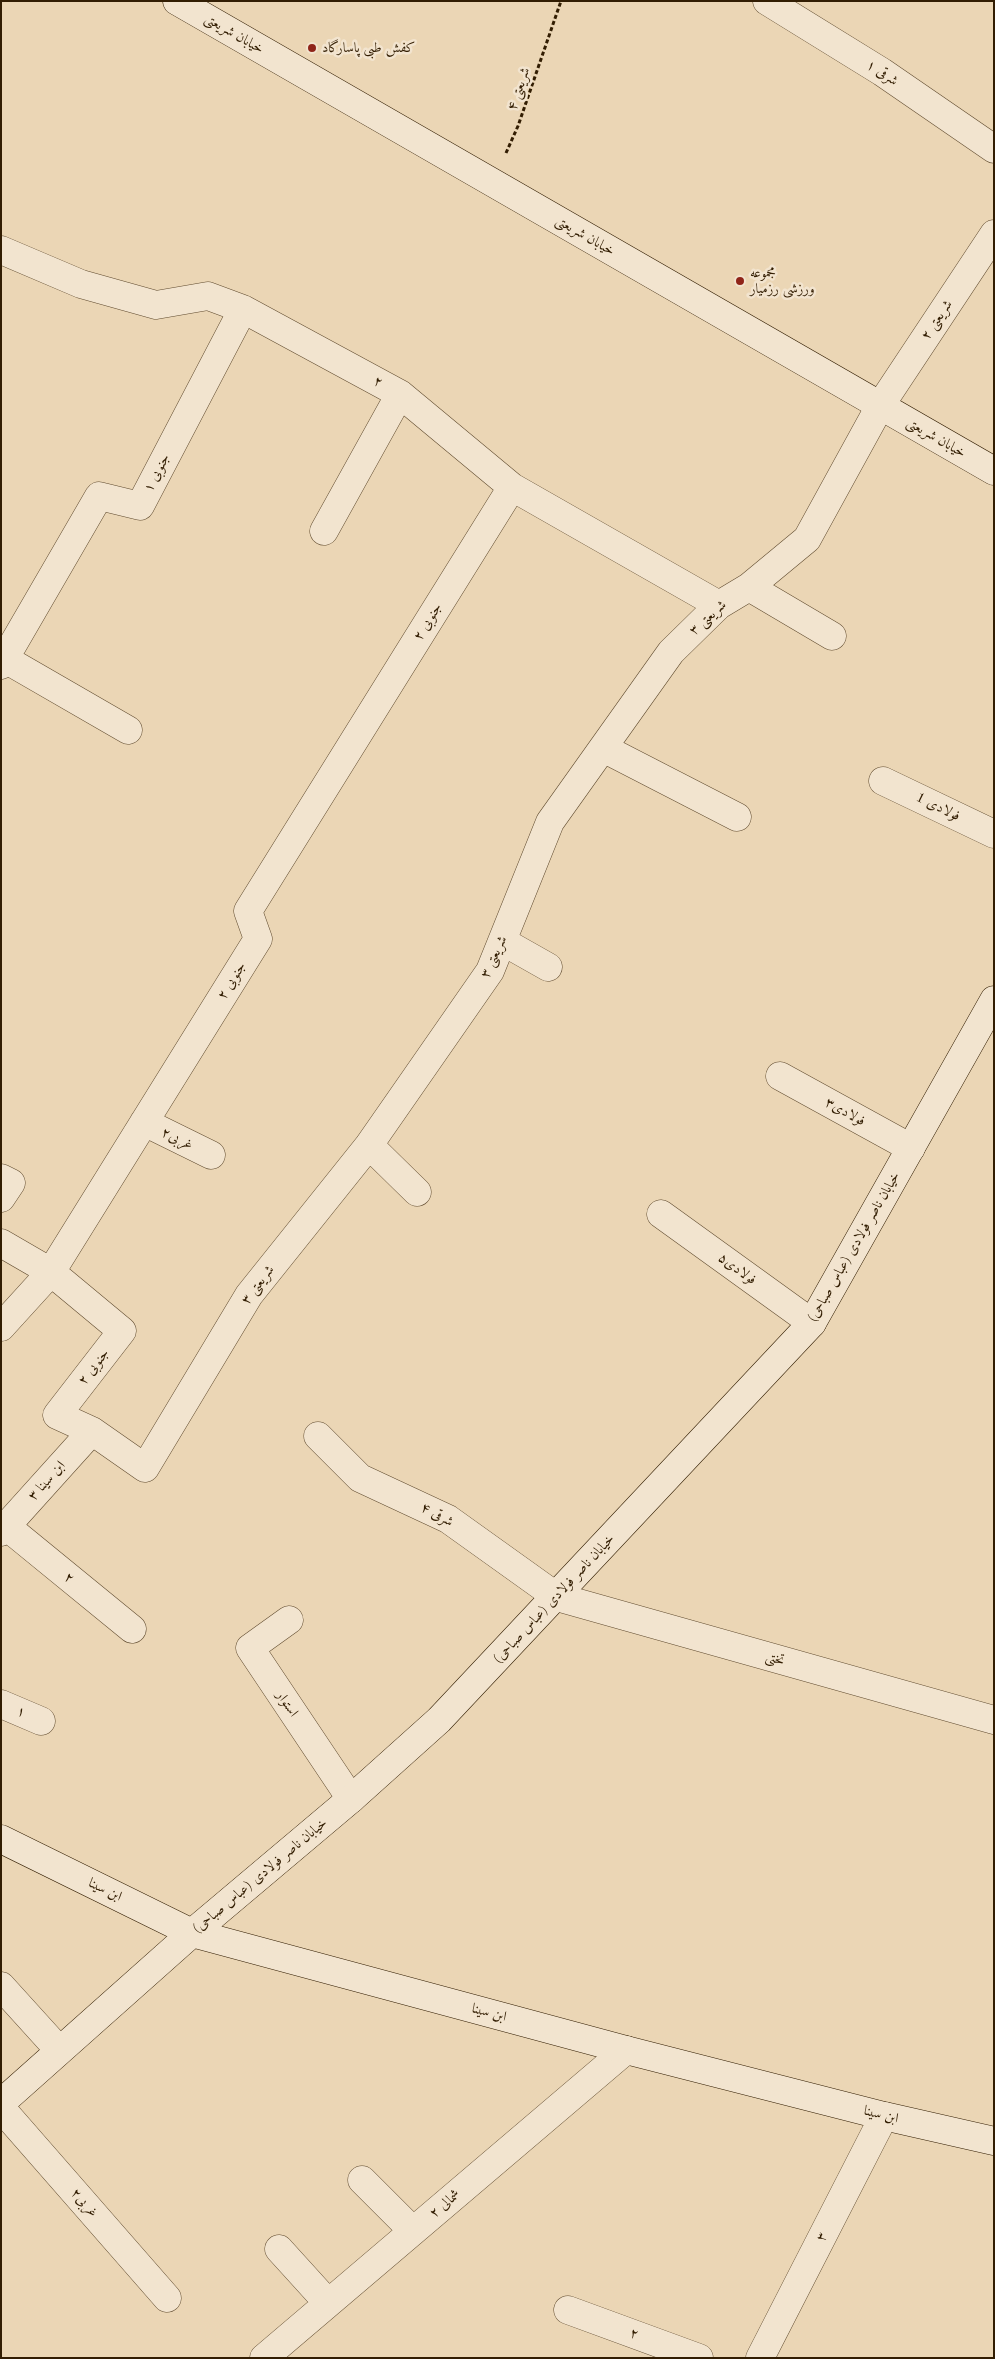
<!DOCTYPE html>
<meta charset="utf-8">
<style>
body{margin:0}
#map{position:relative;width:995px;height:2359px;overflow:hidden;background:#ebd6b5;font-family:"Old Standard TT",serif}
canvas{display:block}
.frame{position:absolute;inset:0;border:2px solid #321d02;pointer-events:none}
</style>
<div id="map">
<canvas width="995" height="2359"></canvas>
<div class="frame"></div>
</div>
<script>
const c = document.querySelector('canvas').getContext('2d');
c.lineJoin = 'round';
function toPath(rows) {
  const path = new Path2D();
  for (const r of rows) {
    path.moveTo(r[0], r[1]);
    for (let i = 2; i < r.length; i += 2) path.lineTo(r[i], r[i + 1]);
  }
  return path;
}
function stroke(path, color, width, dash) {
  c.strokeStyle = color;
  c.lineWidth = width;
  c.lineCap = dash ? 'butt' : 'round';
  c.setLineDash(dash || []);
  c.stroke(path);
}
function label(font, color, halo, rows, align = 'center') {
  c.font = font + ' "Old Standard TT",Amiri,serif';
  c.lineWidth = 5;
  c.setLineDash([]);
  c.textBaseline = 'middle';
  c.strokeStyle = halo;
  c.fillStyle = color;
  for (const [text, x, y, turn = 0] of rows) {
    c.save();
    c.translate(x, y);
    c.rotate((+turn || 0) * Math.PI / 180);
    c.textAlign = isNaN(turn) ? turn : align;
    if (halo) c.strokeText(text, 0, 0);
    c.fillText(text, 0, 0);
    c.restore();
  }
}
const street = toPath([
 [767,1,882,72,994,149],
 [1,250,81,284,156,305,208,296,243,309,400,394,512,487,719,605],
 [512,487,248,911,258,939,51,1272,122,1331,57,1415,92,1431,145,1468,249,1295,369,1145,490,971,550,822,671,652,719,605,749,587,807,539,880,406,994,234],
 [324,531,400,394],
 [749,587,832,636],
 [5,659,128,730],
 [1,665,99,496,140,506,243,309],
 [603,748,737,817],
 [883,781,994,834],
 [502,941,548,967],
 [780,1076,911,1148],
 [144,1122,211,1155],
 [369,1145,417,1192],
 [1,1178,11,1183,1,1198],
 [661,1214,812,1323],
 [1,1243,51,1272,1,1327],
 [318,1436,360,1478,448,1519,557,1597,994,1720],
 [6,1526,132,1629],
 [1,1532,92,1431],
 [289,1620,250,1648,351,1799],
 [1,1704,41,1721],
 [1,1986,59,2050],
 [1,2108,167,2298],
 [362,2180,413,2231],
 [279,2249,328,2303],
 [568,2310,699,2358],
 [264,2358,626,2050],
 [760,2358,884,2116]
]);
const secondary = toPath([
 [177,1,994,471],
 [1,1839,192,1933,626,2050,884,2116,994,2141],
 [1,2103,192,1933,351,1799,439,1720,812,1323,994,1000]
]);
stroke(street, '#604b2f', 29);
stroke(secondary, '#321d02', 29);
stroke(toPath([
 [506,153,518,126,561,1]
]), '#321d02', 3, [4, 2.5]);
stroke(street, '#f2e4cf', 28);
stroke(secondary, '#f2e4cf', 28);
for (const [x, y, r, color] of [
 [312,48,5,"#8f2418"],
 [740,281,5,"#8f2418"]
]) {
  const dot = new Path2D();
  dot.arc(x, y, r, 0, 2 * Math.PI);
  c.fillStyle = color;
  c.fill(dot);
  stroke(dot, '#f2e4cf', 2);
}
label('14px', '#321d02', '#f2e4cf', [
 ["خیابان شریعتی",234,34,30],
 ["۱ شرقی",882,73,33],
 ["شریعتی ۴",519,89,-71],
 ["خیابان شریعتی",585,236,30],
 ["شریعتی ۲",937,320,-56],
 ["۲",378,382,28],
 ["خیابان شریعتی",936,438,30],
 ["۱ جنوبی",157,473,-62],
 ["شریعتی ۳",708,618,-42],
 ["۲ جنوبی",428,622,-58],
 ["فولادی 1",938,807,26],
 ["شریعتی ۳",494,957,-65],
 ["۲ جنوبی",232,981,-58],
 ["فولادی۳",845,1112,29],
 ["غربی۲",177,1139,26],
 ["خیابان ناصر فولادی (عباس صباحی)",854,1247,-60],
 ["فولادی۵",737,1269,36],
 ["شریعتی ۳",258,1285,-53],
 ["۲ جنوبی",94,1367,-52],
 ["ابن سینا ۳",47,1481,-48],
 ["۴ شرقی",437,1515,28],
 ["۲",69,1578,39],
 ["خیابان ناصر فولادی (عباس صباحی)",554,1599,-47],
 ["تختی",775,1659,16],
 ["استوار",287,1704,56],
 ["۱",21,1712,23],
 ["خیابان ناصر فولادی (عباس صباحی)",260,1876,-40],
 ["ابن سینا",105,1890,26],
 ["ابن سینا",489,2013,15],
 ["ابن سینا",881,2115,14],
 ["غربی۲",84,2203,49],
 ["۲ شمالی",445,2204,-40],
 ["۳",822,2237,-63],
 ["۲",634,2334,20]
]);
label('14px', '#321d02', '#f2e4cf', [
 ["کفش طبی پاسارگاد",322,48],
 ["مجموعه",750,273],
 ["ورزشی رزمیار",750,289]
], 'left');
</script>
